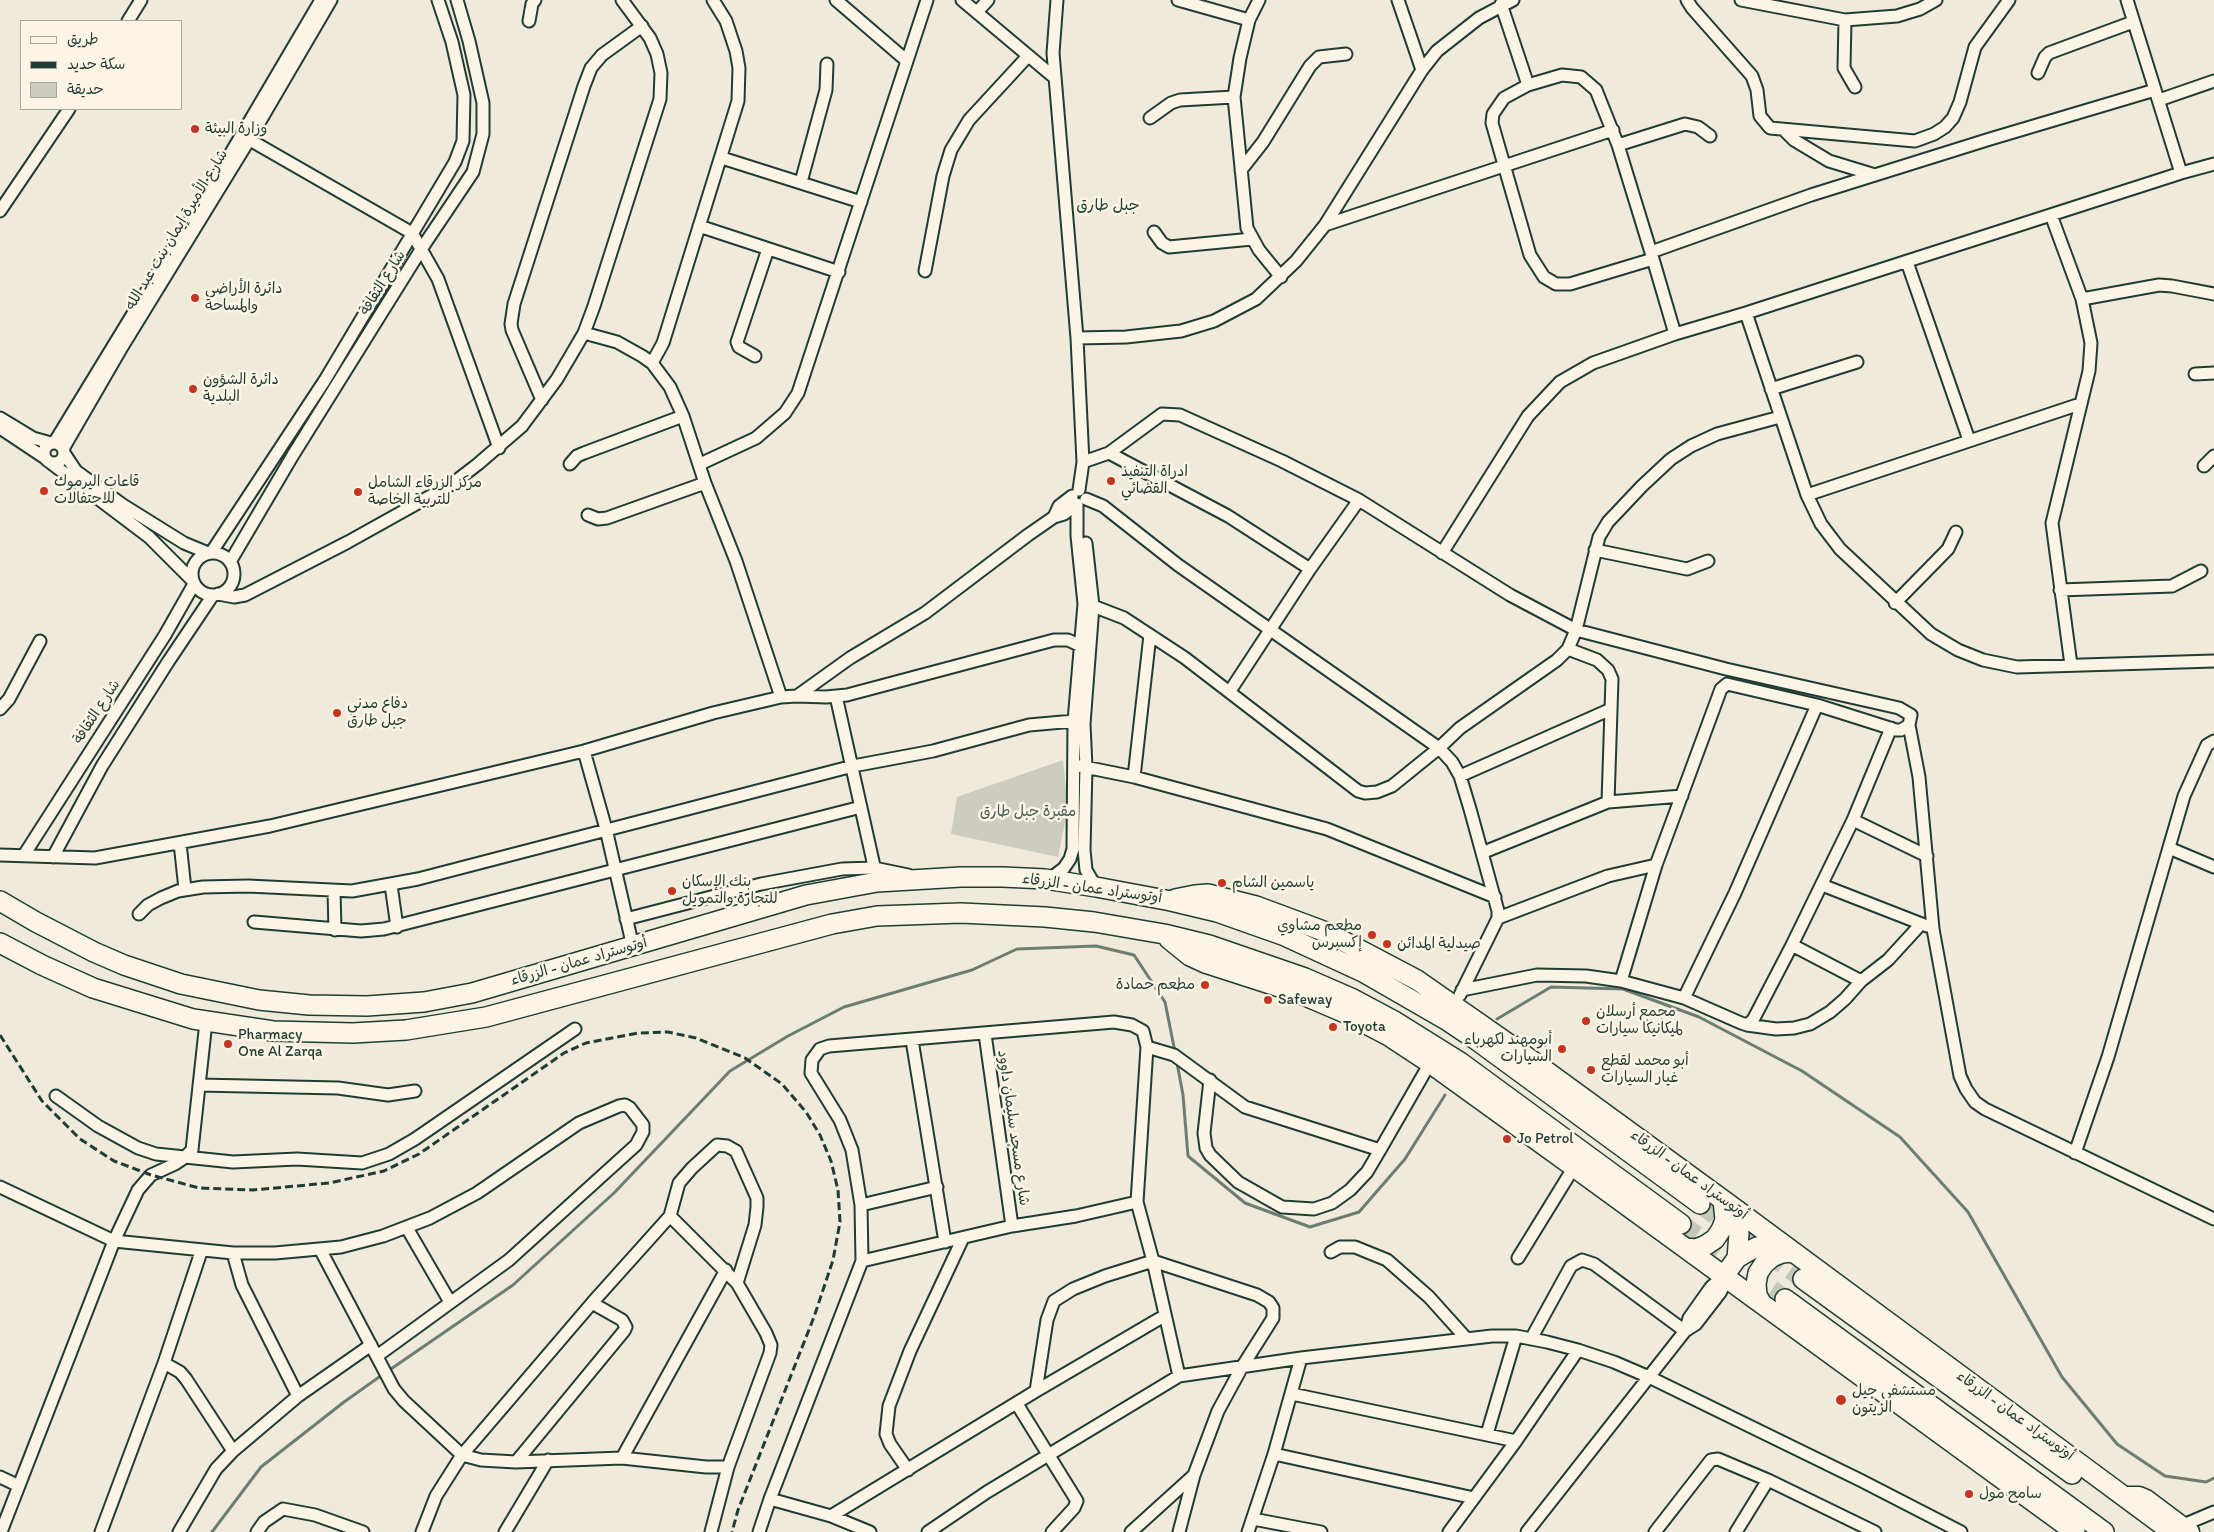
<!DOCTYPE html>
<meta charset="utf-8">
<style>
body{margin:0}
#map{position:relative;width:2214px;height:1532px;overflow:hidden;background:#efeada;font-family:Itim,"Playpen Sans Arabic",sans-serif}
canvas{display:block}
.legend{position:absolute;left:20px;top:20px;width:162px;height:90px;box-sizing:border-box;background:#fcf5e5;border:1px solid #a4ab9e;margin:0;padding:6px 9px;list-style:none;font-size:15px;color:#1f3d34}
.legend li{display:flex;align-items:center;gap:10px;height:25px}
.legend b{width:25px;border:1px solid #a4ab9e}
</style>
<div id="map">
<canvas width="2214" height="1532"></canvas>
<ul class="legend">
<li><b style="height:6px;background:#fcf5e5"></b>طريق</li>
<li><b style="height:6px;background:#1f3d34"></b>سكة حديد</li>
<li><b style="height:14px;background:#cccdbf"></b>حديقة</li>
</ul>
</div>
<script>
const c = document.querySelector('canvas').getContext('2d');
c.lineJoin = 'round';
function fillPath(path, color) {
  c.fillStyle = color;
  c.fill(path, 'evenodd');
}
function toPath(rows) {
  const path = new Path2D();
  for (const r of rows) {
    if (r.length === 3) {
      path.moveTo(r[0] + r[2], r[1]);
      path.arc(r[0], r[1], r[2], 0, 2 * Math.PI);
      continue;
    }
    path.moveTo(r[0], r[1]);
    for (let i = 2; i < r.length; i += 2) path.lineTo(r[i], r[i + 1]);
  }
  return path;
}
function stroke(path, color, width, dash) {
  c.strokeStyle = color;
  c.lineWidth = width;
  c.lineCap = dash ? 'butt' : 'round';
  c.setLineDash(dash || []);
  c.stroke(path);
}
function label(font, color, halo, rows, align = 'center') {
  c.font = font + ' Itim,"Playpen Sans Arabic",sans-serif';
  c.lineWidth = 5;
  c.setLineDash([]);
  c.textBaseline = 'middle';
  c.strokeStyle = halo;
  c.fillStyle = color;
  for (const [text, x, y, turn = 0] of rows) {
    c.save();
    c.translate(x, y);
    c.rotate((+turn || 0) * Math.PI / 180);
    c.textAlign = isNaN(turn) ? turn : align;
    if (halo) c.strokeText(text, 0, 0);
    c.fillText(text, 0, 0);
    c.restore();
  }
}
fillPath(toPath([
 [1063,760,1068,808,1058,857,951,834,957,797]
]), '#cccdbf');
stroke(toPath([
 [1497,1019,1551,987,1623,989,1699,1017,1802,1071,1900,1137,1968,1212,2062,1377,2117,1444,2165,1476,2206,1482,2214,1478],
 [1177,1063,1183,1095,1188,1156,1245,1203,1310,1227,1359,1212,1405,1159,1445,1095],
 [388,1371,513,1285,614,1193,730,1071,788,1036,844,1007,972,970,1017,949,1096,946,1134,955,1165,1002,1175,1052],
 [212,1532,261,1467,344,1402,382,1375]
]), '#6c7d71', 3);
stroke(toPath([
 [1700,1204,1803,1279],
 [1681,1224,1785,1299]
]), '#c5c7b9', 19, [19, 9]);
const minor = toPath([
 [836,0,907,61],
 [962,0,1055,78],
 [1057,0,1053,53,1077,338,1083,462,1079,490],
 [1178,0,1249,20],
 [1259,0,1249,20,1240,58,1234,97,1247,228,1259,250,1281,277],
 [1398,0,1422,70],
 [1687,0,1692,8,1752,76,1757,90,1760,116,1770,128,1915,141,1934,134,1945,127,1953,118,1960,102,1975,47,2009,0],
 [1741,0,1845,20,1897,16,1920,9,1936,0],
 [2127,0,2181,173],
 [1501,4,1528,85],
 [977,12,988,0],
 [1845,20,1844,68,1855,87],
 [128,21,141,0],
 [529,21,532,4,535,0],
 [2038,73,2045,57,2049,53,2133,22],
 [2159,100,2214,81],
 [1150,118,1171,103,1180,100,1234,97],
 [1785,131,1794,140,1829,161,1875,175],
 [243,136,412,233,438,279,499,448],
 [1618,145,1685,124,1698,127,1710,136],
 [722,158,861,202],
 [1241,170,1263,142,1310,66,1319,57,1346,54],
 [801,182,826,90,827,64],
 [0,211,69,109],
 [2051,215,2082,299,2091,343,2089,371,2052,523,2071,665],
 [1325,225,1613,130],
 [699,226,839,272],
 [1154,232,1162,243,1169,247,1252,239],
 [1651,252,1811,195,1990,139,2155,90],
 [1653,259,1570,284,1556,284,1544,277,1530,255,1492,123,1493,114,1504,98,1528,85,1562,75,1581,77,1596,90,1618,145,1653,259,1675,334],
 [1907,262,1969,440],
 [925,271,943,176,951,150,969,120,1028,56],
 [2082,299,2159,285,2172,286,2214,294],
 [1746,313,1807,495,1821,524,1840,549,1931,634,1958,650,1983,660,2017,667,2214,661],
 [584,333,617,342,642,356,652,363,670,387,683,416,705,483,736,561,781,697],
 [1077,338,1126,337,1181,331,1214,321,1256,299,1296,261,1325,225,1422,70,1437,51,1479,18,1513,0],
 [755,356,739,347,737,342,768,249],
 [652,363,663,343,738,101,739,68,736,51,726,21,713,0],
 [2195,374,2214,373],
 [1771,389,1857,362],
 [542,400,512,330,511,324,514,304,584,86,591,68,602,55,642,26],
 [0,418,33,438,51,443],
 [0,428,45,458],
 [54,453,10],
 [54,443,225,163,321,0],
 [63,449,122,347,249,140,331,0],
 [64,453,76,471,123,505,184,543,208,553],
 [1109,453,1228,516,1310,569],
 [1083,462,1109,453,1162,414,1180,415,1282,461,1359,500,1510,595,1576,630,1726,669,1899,708,1911,715,1909,725,1901,730,1896,730,1817,705,1727,684,1721,689,1656,865,1621,981,1586,976,1537,975,1462,990],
 [51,463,149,537,192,580],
 [570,464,577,456,584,453,683,416],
 [700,464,756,438,785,413,798,393,927,0],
 [2204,466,2214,456],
 [1807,495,2080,404],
 [1086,499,1103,506,1178,565,1439,748,1452,762,1460,776,1470,809,1498,911,1498,918,1460,995],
 [588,515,598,519,607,518,705,483],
 [1054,517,1059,506,1072,496],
 [1086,543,1093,606,1084,724,1086,767,1084,850,1086,870,1096,887],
 [1595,550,1687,569,1708,561],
 [211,553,325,380,455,162,463,141,464,95,452,42,438,0],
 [1442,553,1528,416,1560,382,1593,363,1675,334,1746,313,2181,173,2214,164],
 [213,574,21],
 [230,562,293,455,422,248,473,172,483,134,483,103,469,41,457,0],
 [2060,590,2172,586,2201,571],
 [218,594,234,597,245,595,348,542,452,484,478,464,522,426,557,379,584,333,594,306,660,99,661,73,657,54,650,38,622,0],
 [1895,603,1948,549,1956,532],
 [1093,606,1124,618,1185,658,1358,791,1365,793,1377,792,1392,786,1439,748,1460,728,1557,660,1568,649,1576,630,1599,537,1608,522,1642,486,1671,459,1691,446,1717,434,1780,417],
 [1568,649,1597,660,1608,670,1612,679,1608,802],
 [1230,691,1310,569,1359,500],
 [797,696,826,697,847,695,1054,640,1068,640,1081,646],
 [836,696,876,875],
 [0,709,9,699,40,641],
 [1909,725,1919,777,1933,929,1960,1076,1966,1089,1975,1102,1985,1109,2214,1219],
 [584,751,606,829,633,947],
 [1075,765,1134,777,1327,829,1495,897],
 [1460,776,1611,709],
 [1134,777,1150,635],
 [1853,820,1927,856],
 [180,843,185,889],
 [2169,848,2214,867],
 [1484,852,1608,802,1682,796],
 [0,855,95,858,270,826,584,751,713,713,781,697,797,696,850,658,925,613,1028,535,1054,517,1064,514,1076,504],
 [24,855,165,635,194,584],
 [53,857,102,766,168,662,213,595],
 [1046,879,1055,875,1064,868,1070,859,1073,849,1074,721,1084,604,1077,536,1077,504],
 [391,885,397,927],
 [1822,885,1927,926],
 [334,891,335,930],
 [139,914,148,905,161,898,178,891,203,887,248,886,352,891,418,879,853,766,933,751,1029,725,1074,721],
 [1498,918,1608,876,1656,865],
 [626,919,761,884,842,869,874,868,908,875],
 [254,922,361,931,384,929,861,807],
 [1792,945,1861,981],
 [1621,981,1684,998,1741,1023,1747,1025,1753,1020,1792,945,1853,820,1891,728],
 [1684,998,1735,893,1817,705],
 [1747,1025,1776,1029,1794,1028,1810,1024,1830,1012,1845,999,1861,981,1888,960,1921,924],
 [985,1034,1012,1226],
 [912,1040,945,1242],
 [1147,1047,1174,1055,1245,1107,1380,1150,1430,1063],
 [1210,1080,1204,1133,1206,1148,1210,1155,1238,1182,1282,1207,1314,1209,1332,1203,1350,1190,1367,1172,1380,1150],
 [199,1085,338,1088,388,1095,415,1091],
 [56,1096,98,1126,138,1148,156,1154,233,1162,297,1159,362,1163,389,1154,415,1139,575,1029],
 [2075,1153,2108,1057,2184,796,2207,745,2214,741],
 [0,1187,114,1241,233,1253,275,1253,341,1247,383,1236,430,1218,477,1193,579,1123,619,1106,625,1105,630,1108,643,1125,643,1132,636,1145,509,1260,377,1356],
 [861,1205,937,1187],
 [670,1216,679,1183,692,1168,717,1145,727,1146,736,1151,757,1198,757,1207,755,1225,737,1283],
 [407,1228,450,1302],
 [320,1249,394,1389,404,1401,462,1455,481,1460,516,1462,622,1458,706,1467,728,1467],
 [1331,1252,1340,1247,1355,1247,1387,1260,1429,1297,1465,1337],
 [233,1253,242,1285,298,1396],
 [1518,1258,1574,1167],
 [862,1261,1012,1226,1076,1216,1137,1202],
 [1531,1339,1571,1266,1582,1260,1594,1264,1685,1331],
 [164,1363,180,1372,186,1379,233,1451],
 [1036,1391,1047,1320,1054,1301,1073,1289,1105,1276,1153,1261,1257,1295,1269,1302,1273,1308,1273,1318,1242,1367,1218,1411,1194,1475,1179,1532],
 [1292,1394,1516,1441],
 [1017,1404,1077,1501,1074,1508,1052,1532],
 [1487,1434,1516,1336],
 [1274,1454,1474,1498],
 [622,1458,726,1270],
 [516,1462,624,1331,626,1327,622,1320,592,1303],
 [908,1470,890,1444,886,1434,889,1406,910,1351,963,1238],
 [0,1477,19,1486],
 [770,1499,831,1516,1036,1391,1164,1316],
 [831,1516,870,1532],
 [1253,1519,1321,1532],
 [2181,1526,2214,1512],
 [1,1532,114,1241,138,1190,151,1175,175,1164,184,1158,192,1150,206,1022],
 [101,1532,164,1363,201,1252],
 [179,1532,216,1469,233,1451,298,1396,371,1345],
 [257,1532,264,1522,283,1509,315,1515,363,1532],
 [422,1532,436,1496,462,1455,592,1303,670,1216,737,1283,766,1333,771,1345,770,1353,728,1467,711,1532],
 [505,1532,548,1460],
 [759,1532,770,1499,862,1261,861,1205,852,1150,840,1120,811,1073,812,1060,820,1049,829,1046,1114,1022,1132,1025,1143,1031,1147,1047,1137,1202,1153,1261,1179,1376],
 [928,1532,987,1492,1179,1376,1301,1358,1492,1336,1516,1336,1547,1342,1578,1350,1614,1362,1649,1377,1860,1480,1961,1532],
 [1131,1532,1194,1475],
 [1248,1532,1274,1454,1301,1358],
 [1449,1532,1516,1441,1578,1350],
 [1527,1532,1685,1331,1689,1318,1711,1287,1724,1276,1724,1285,1720,1293,1696,1324,1685,1331],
 [1655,1532,1711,1460,1718,1459,1768,1480,1875,1532],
 [1736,1532,1768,1480]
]);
const primary = toPath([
 [2125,1496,2139,1496,2146,1499,2190,1532]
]);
const trunk = toPath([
 [1175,899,1195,895,1208,894,1256,906,1326,932,1417,980,1516,1049,1723,1200,2172,1532],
 [0,901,36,922,94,952,124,965,181,984,259,1000,309,1005,367,1006,424,1002,472,993,806,895,877,882,961,877,1003,877,1045,879,1096,887,1171,901,1217,912,1285,936,1363,972,1448,1021,1475,1039,1700,1204],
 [1169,939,1190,956,1205,963,1298,993,1345,1013,1389,1036,1430,1063,1574,1167,2075,1532],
 [0,943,42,965,93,988,193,1019,273,1031,353,1033,406,1030,486,1017,832,924,877,916,961,913,1045,917,1094,922,1164,934,1209,945,1305,978,1351,998,1396,1022,1460,1062,1681,1224],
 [1685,1248,1696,1249,1706,1245,1715,1239,1721,1230,1725,1220,1723,1200],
 [1737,1258,1739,1234,1737,1210],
 [1724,1276,1737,1258,1747,1252,1757,1247,1780,1242],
 [1803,1279,2072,1474],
 [1785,1299,2104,1532],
 [1762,1304,1757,1295,1756,1284,1758,1273,1764,1264,1772,1257,1782,1253,1792,1252]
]);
stroke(minor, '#1f3d34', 15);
stroke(primary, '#1f3d34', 21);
stroke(trunk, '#1f3d34', 22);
stroke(minor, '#fcf5e5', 11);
stroke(primary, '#fcf5e5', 18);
stroke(trunk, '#fcf5e5', 19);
stroke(toPath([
 [0,1035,42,1101,80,1139,114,1161,151,1175,199,1188,253,1190,329,1183,384,1171,419,1154,564,1053,586,1043,638,1033,668,1032,696,1038,745,1058,782,1084,806,1112,820,1135,831,1161,838,1190,840,1222,833,1260,814,1317,738,1510,732,1532]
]), '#1f3d34', 3, [8, 4]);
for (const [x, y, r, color] of [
 [195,129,5,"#c8321e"],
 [195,298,5,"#c8321e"],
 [193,389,5,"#c8321e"],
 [1111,481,5,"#c8321e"],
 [44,491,5,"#c8321e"],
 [358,492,5,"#c8321e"],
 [337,713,5,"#c8321e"],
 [1222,883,5,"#c8321e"],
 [672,891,5,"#c8321e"],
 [1372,935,5,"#c8321e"],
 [1387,944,5,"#c8321e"],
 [1205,985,5,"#c8321e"],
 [1268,1000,5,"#c8321e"],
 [1586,1021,5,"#c8321e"],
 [1333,1027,5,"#c8321e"],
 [228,1044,5,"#c8321e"],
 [1562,1049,5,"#c8321e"],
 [1591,1070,5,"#c8321e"],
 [1507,1139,5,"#c8321e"],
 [1841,1400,6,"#c8321e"],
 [1969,1494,5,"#c8321e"]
]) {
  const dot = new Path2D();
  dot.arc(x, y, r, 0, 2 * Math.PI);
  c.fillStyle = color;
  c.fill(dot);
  stroke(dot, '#fcf5e5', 2);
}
label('15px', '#1f3d34', '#fcf5e5', [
 ["وزارة البيئة",205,129],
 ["دائرة الأراضي",205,289],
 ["والمساحة",205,306],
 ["دائرة الشؤون",203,380],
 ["البلدية",203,397],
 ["ادراة التنفيذ",1121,472],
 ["القضائي",1121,489],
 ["قاعات اليرموك",54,482],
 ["للاحتفالات",54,499],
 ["مركز الزرقاء الشامل",368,483],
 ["للتربية الخاصة",368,500],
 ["دفاع مدني",347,704],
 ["جبل طارق",347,721],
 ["بنك الإسكان",682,882],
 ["للتجارة والتمويل",682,899],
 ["ياسمين الشام",1232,883],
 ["مطعم مشاوي",1362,926,"right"],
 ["إكسبرس",1362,943,"right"],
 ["صيدلية المدائن",1397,944],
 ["مطعم حمادة",1195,985,"right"],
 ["Safeway",1278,1000],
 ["مجمع أرسلان",1596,1012],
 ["لميكانيكا سيارات",1596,1029],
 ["Toyota",1343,1027],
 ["Pharmacy",238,1035],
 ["One Al Zarqa",238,1052],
 ["أبومهند لكهرباء",1552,1040,"right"],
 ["السيارات",1552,1057,"right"],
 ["أبو محمد لقطع",1601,1061],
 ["غيار السيارات",1601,1078],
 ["Jo Petrol",1517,1139],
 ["مستشفى جيل",1852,1391],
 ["الزيتون",1852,1408],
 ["سامح مول",1979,1494]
], 'left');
label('15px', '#1f3d34', '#fcf5e5', [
 ["شارع الأميرة إيمان بنت عبد الله",177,230,-59],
 ["شارع الثقافة",383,283,-58],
 ["شارع الثقافة",97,712,-57],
 ["أوتوستراد عمان - الزرقاء",1092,889,8],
 ["أوتوستراد عمان - الزرقاء",579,962,-16],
 ["شارع مسجد سليمان داوود",1013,1128,82],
 ["أوتوستراد عمان - الزرقاء",1689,1175,36],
 ["أوتوستراد عمان - الزرقاء",2015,1416,36]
]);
label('15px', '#425a50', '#fcf5e5', [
 ["مقبرة جبل طارق",1028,812]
]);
label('16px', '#1f3d34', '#fcf5e5', [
 ["جبل طارق",1108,206]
]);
</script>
